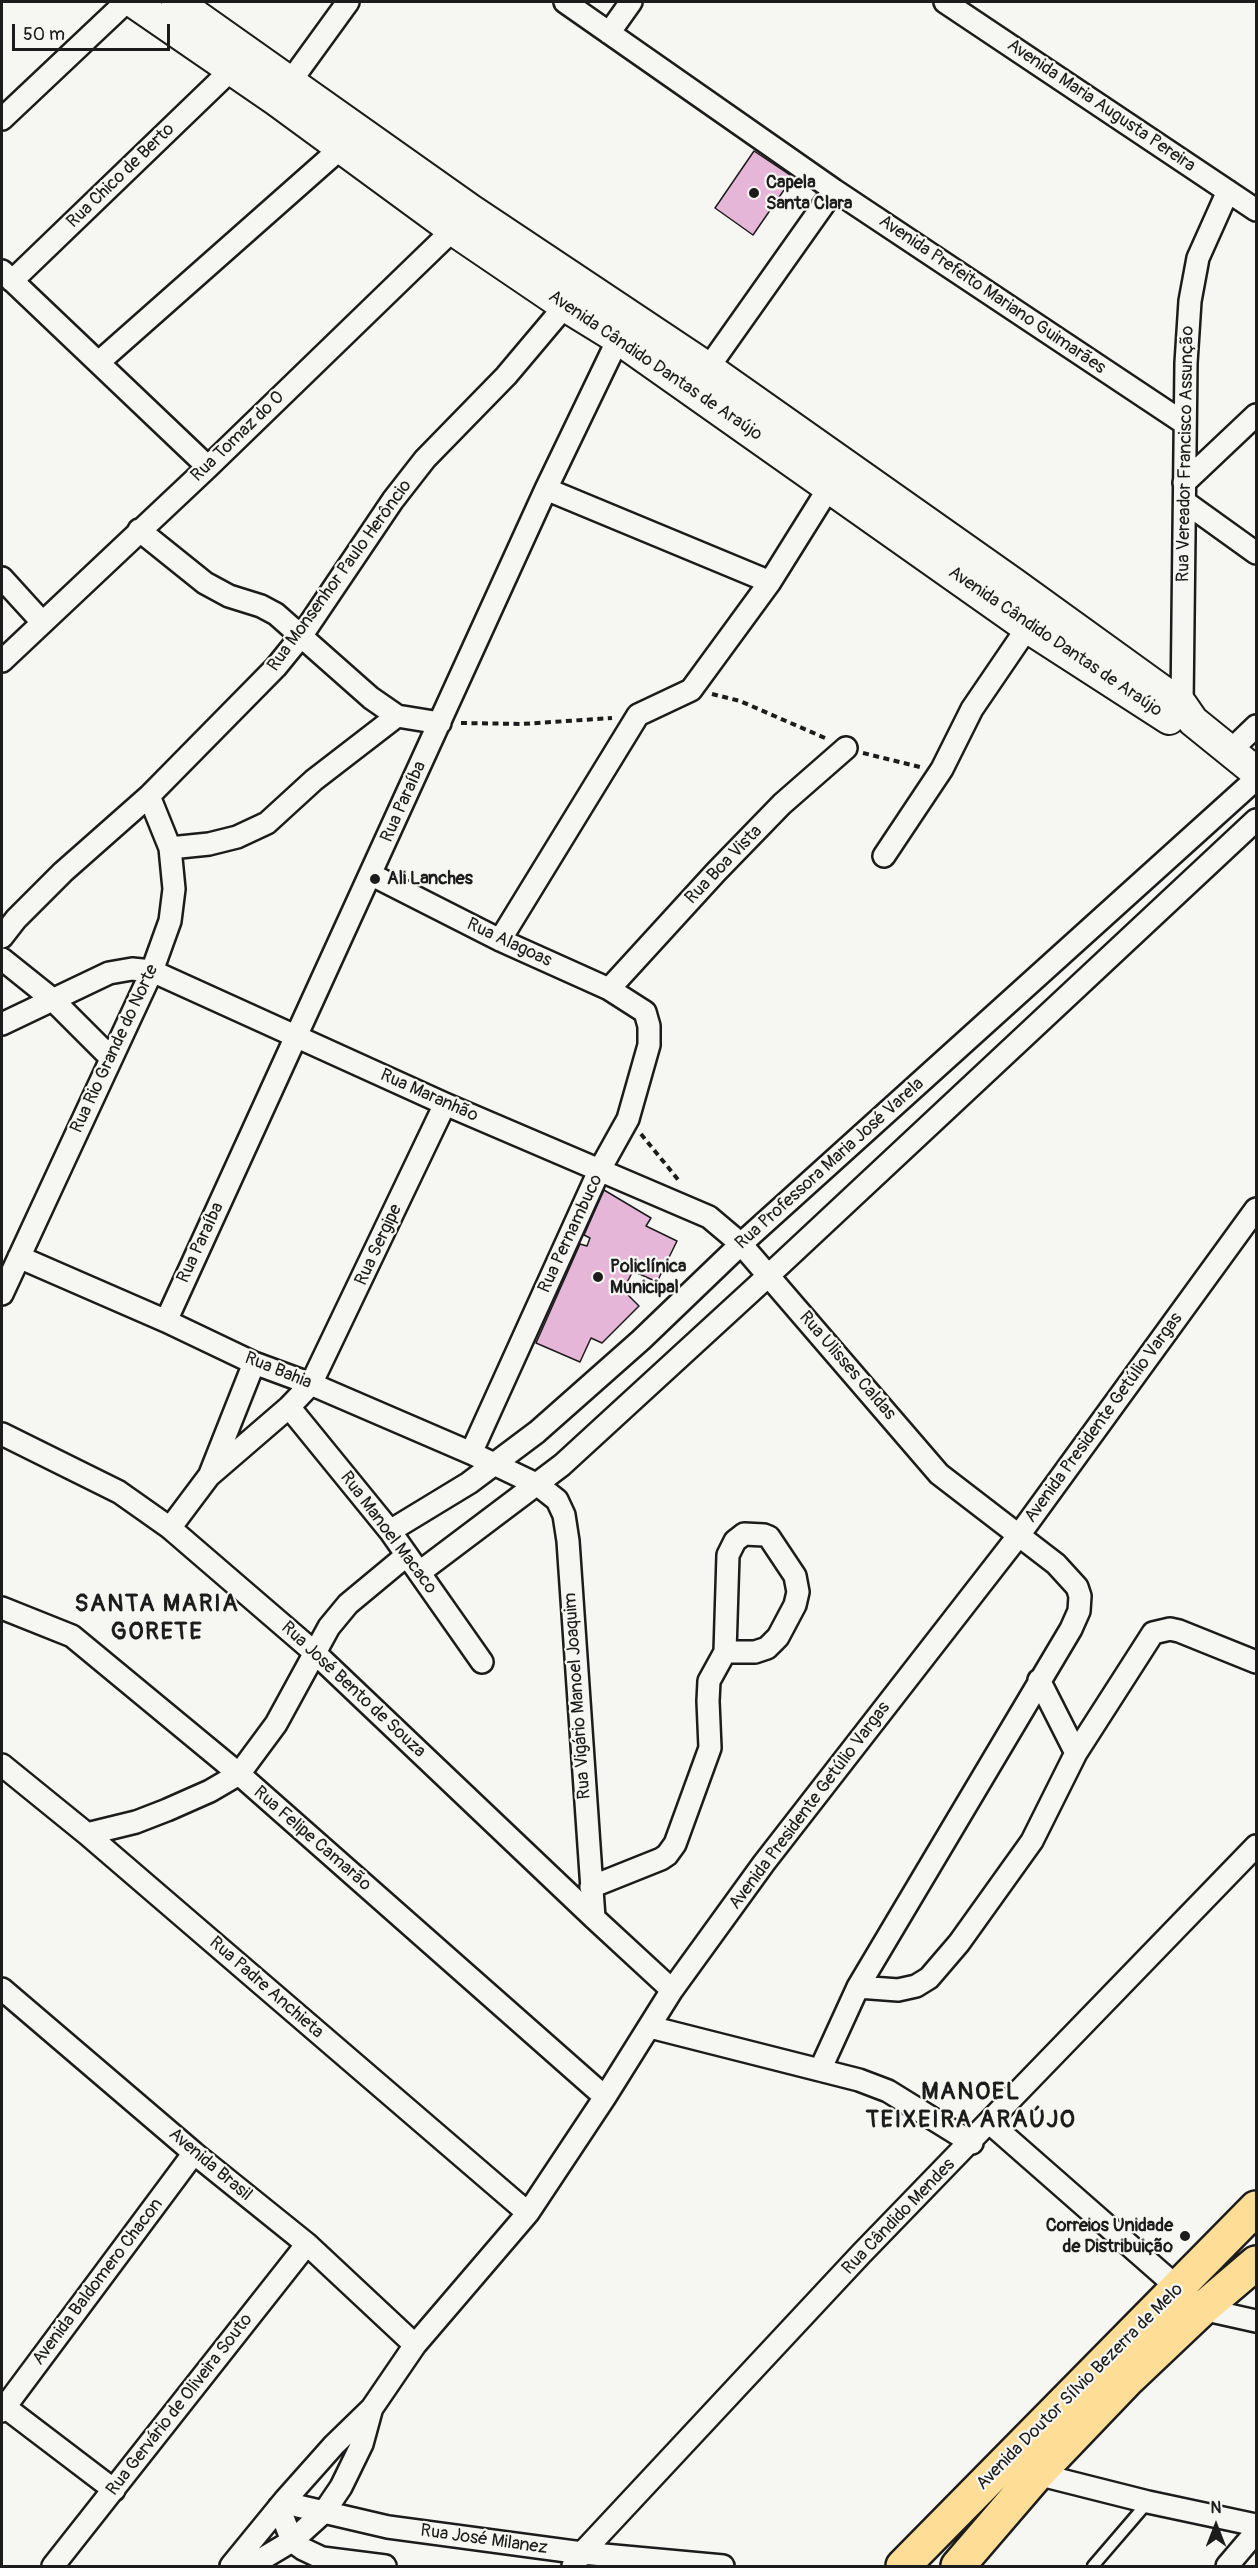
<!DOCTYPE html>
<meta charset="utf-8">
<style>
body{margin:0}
#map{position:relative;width:1258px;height:2568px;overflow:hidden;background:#f6f6f2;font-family:Pangolin,sans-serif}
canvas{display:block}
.frame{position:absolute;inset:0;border:3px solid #1c1c1c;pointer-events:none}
.north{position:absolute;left:1186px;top:2496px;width:60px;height:60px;-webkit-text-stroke:4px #f6f6f2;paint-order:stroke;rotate:0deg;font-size:16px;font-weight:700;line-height:24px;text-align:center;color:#1c1c1c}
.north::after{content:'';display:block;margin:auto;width:21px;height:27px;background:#1c1c1c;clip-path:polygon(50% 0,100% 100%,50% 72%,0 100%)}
.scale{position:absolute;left:12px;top:24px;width:158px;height:27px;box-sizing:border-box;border:3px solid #1c1c1c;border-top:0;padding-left:8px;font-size:18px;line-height:21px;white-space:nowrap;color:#1c1c1c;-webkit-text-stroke:4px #f6f6f2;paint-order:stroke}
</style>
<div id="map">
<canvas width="1258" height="2568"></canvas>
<div class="frame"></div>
<div class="north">N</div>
<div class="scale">50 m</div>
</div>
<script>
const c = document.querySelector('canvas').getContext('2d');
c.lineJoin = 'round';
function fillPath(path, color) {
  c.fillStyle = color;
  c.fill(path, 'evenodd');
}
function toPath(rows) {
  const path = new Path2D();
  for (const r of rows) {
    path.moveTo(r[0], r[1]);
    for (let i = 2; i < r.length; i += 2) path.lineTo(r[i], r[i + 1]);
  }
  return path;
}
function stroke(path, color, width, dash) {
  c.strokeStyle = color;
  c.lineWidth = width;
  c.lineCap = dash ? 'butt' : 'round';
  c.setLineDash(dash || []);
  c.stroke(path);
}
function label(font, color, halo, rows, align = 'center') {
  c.font = font + ' Pangolin,sans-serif';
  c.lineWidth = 4.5;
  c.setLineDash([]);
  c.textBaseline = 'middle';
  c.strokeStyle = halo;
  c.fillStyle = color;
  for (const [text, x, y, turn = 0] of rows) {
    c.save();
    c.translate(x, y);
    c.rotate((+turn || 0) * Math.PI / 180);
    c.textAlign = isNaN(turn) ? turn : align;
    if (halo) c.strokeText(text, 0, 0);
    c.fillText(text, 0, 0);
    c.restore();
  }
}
const building = toPath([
 [754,151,793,177,753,235,715,208,754,151],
 [604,1190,651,1218,646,1226,677,1241,657,1282,633,1271,623,1290,639,1306,602,1343,591,1338,580,1362,536,1343,580,1244,587,1246,590,1238,584,1235,604,1190]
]);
fillPath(building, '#e6b6d8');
stroke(building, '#1c1c1c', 1.5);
const lane = toPath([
 [1093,2566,1148,2502]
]);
const street = toPath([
 [565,2,834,190,1184,423],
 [945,2,1256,210],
 [609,33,631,2],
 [282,93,348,2],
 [2,119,126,2],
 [2,271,208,467],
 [12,281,231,70],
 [99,362,350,140],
 [701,378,834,190],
 [1184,483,1256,415],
 [546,489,770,582],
 [1185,502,1256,553],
 [139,530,205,583,229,596,261,606,276,614,371,698,397,716,440,723],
 [2,578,42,622],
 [2,661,208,467,461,222],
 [1180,715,1182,705,1186,363,1190,301,1198,258,1228,191],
 [1229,752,1256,726],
 [170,848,209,844,237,837,267,823,314,780,397,716],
 [884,856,942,769,972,709,1034,618],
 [372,875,500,940,609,989,645,1012,649,1026,649,1045,628,1119,599,1171,471,1453],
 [2,937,16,919,63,872,149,796,276,667,302,635,393,500,425,459,506,376,565,306],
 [500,940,638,715,691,690,770,582,830,486],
 [2,959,52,999,111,1058],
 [609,989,716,872,782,804,846,748],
 [2,1024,109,973,132,969,152,971,445,1104,709,1217,741,1244,939,1474,1056,1564,1077,1587,1080,1596,1079,1611,1071,1629,858,1987,820,2070],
 [19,1257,166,1321,254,1363,311,1384,471,1453,538,1485,557,1500,564,1515,568,1541,594,1918],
 [2,1294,152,971,170,921,174,889,170,848,149,796],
 [166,1321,546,489,624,327],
 [289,1407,390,1531,482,1662],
 [2,1434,119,1492,170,1528,314,1652,594,1918,672,1990],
 [210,1474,254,1363],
 [170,1528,209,1476,289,1407,311,1384,445,1104],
 [390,1531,469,1483,537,1432,641,1340,741,1244,1256,779],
 [420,1572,562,1465,768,1276,1256,820],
 [2,1608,72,1636,239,1774,605,2097],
 [1039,1680,1076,1753],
 [2,1765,87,1834,528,2213],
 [87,1834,136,1822,167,1810,210,1791,239,1774,276,1724,329,1627,348,1604,407,1555],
 [591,1887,661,1859,667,1855,675,1844,710,1748,708,1701,709,1681,725,1652,728,1555,735,1541,744,1534,764,1535,769,1537,795,1576,798,1592,795,1605,778,1637,767,1648,755,1652,725,1652],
 [858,1987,898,1990,916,1986,929,1978,959,1943,1032,1841,1076,1753,1153,1633,1170,1629,1179,1631,1256,1662],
 [2,1989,194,2153,307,2244,415,2345],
 [650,2027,859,2080,888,2091,972,2143],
 [990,2123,1202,2309,1256,2321],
 [5,2407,114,2490],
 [2,2411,194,2153],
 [1030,2468,1037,2474,1148,2502,1256,2525],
 [285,2500,298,2506,388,2527,582,2553,723,2566],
 [279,2507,292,2541,303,2549,322,2558,385,2566],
 [53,2566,307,2244],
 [231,2566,285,2500,334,2445,372,2408,415,2345,528,2213,605,2097,672,1990,764,1863,1019,1535,1256,1209],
 [250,2566,292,2541,324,2512,341,2487,362,2444,371,2411],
 [573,2566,582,2553,861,2254,1256,1846],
 [1227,2566,1256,2532]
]);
const secondary = toPath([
 [133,2,277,101,453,230,565,306,617,338,1028,628,1169,719],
 [177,2,471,210,708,368,1013,583,1182,705,1193,721,1256,772]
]);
const highway = toPath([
 [903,2566,1256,2208],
 [958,2566,1037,2474,1126,2381,1202,2309,1256,2263]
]);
stroke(lane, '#1c1c1c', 15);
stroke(street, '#1c1c1c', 26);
stroke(secondary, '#1c1c1c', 34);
stroke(highway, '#1c1c1c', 38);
stroke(toPath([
 [712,694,740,701,825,738],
 [461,723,522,724,612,718],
 [863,753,920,767],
 [641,1134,680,1182]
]), '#1c1c1c', 4, [6, 4.5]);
stroke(lane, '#f6f6f2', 10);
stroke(street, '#f6f6f2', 21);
stroke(secondary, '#f6f6f2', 30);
stroke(highway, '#fedd96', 33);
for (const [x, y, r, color] of [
 [754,193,6,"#1c1c1c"],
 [375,879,6,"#1c1c1c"],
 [598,1277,6,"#1c1c1c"],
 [1185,2236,6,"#1c1c1c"]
]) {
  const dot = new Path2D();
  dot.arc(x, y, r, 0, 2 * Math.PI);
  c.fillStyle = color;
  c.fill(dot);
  stroke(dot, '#f6f6f2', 2);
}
label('18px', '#1c1c1c', '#f6f6f2', [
 ["Avenida Maria Augusta Pereira",1101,106,34],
 ["Rua Chico de Berto",121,176,-44],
 ["Avenida Prefeito Mariano Guimarães",992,295,34],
 ["Avenida Cândido Dantas de Araújo",655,366,34],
 ["Rua Tomaz do O",238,437,-44],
 ["Rua Vereador Francisco Assunção",1186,454,-89],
 ["Rua Monsenhor Paulo Herôncio",340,576,-54],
 ["Avenida Cândido Dantas de Araújo",1055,642,34],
 ["Rua Paraíba",404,802,-66],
 ["Rua Boa Vista",724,865,-46],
 ["Rua Alagoas",509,943,25],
 ["Rua Rio Grande do Norte",115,1049,-65],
 ["Rua Maranhão",429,1096,24],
 ["Rua Professora Maria José Varela",830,1164,-42],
 ["Rua Pernambuco",571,1234,-65],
 ["Rua Paraíba",201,1243,-65],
 ["Rua Sergipe",379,1245,-65],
 ["Rua Ulisses Caldas",847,1366,49],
 ["Rua Bahia",278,1371,22],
 ["Avenida Presidente Getúlio Vargas",1104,1418,-54],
 ["Rua Manoel Macaco",388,1533,53],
 ["Rua José Bento de Souza",353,1690,43],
 ["Rua Vigário Manoel Joaquim",578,1696,-94],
 ["Avenida Presidente Getúlio Vargas",810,1806,-53],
 ["Rua Felipe Camarão",312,1839,41],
 ["Rua Padre Anchieta",266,1988,41],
 ["Avenida Brasil",210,2165,40],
 ["Rua Cândido Mendes",899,2217,-46],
 ["Avenida Baldomero Chacon",98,2282,-53],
 ["Avenida Doutor Sílvio Bezerra de Melo",1080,2387,-45],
 ["Rua Gervário de Oliveira Souto",180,2405,-52],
 ["Rua José Milanez",484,2540,8]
]);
label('bold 18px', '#1c1c1c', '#f6f6f2', [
 ["Capela",766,183],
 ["Santa Clara",766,204],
 ["Ali Lanches",387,879],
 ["Policlínica",610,1267],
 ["Municipal",610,1288],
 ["Correios Unidade",1173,2226,"right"],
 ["de Distribuição",1173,2247,"right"]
], 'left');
c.letterSpacing = '1.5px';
label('bold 24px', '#1c1c1c', '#f6f6f2', [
 ["SANTA MARIA",157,1605],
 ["GORETE",157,1633],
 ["MANOEL",971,2093],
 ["TEIXEIRA ARAÚJO",971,2121]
]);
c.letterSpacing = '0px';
</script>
